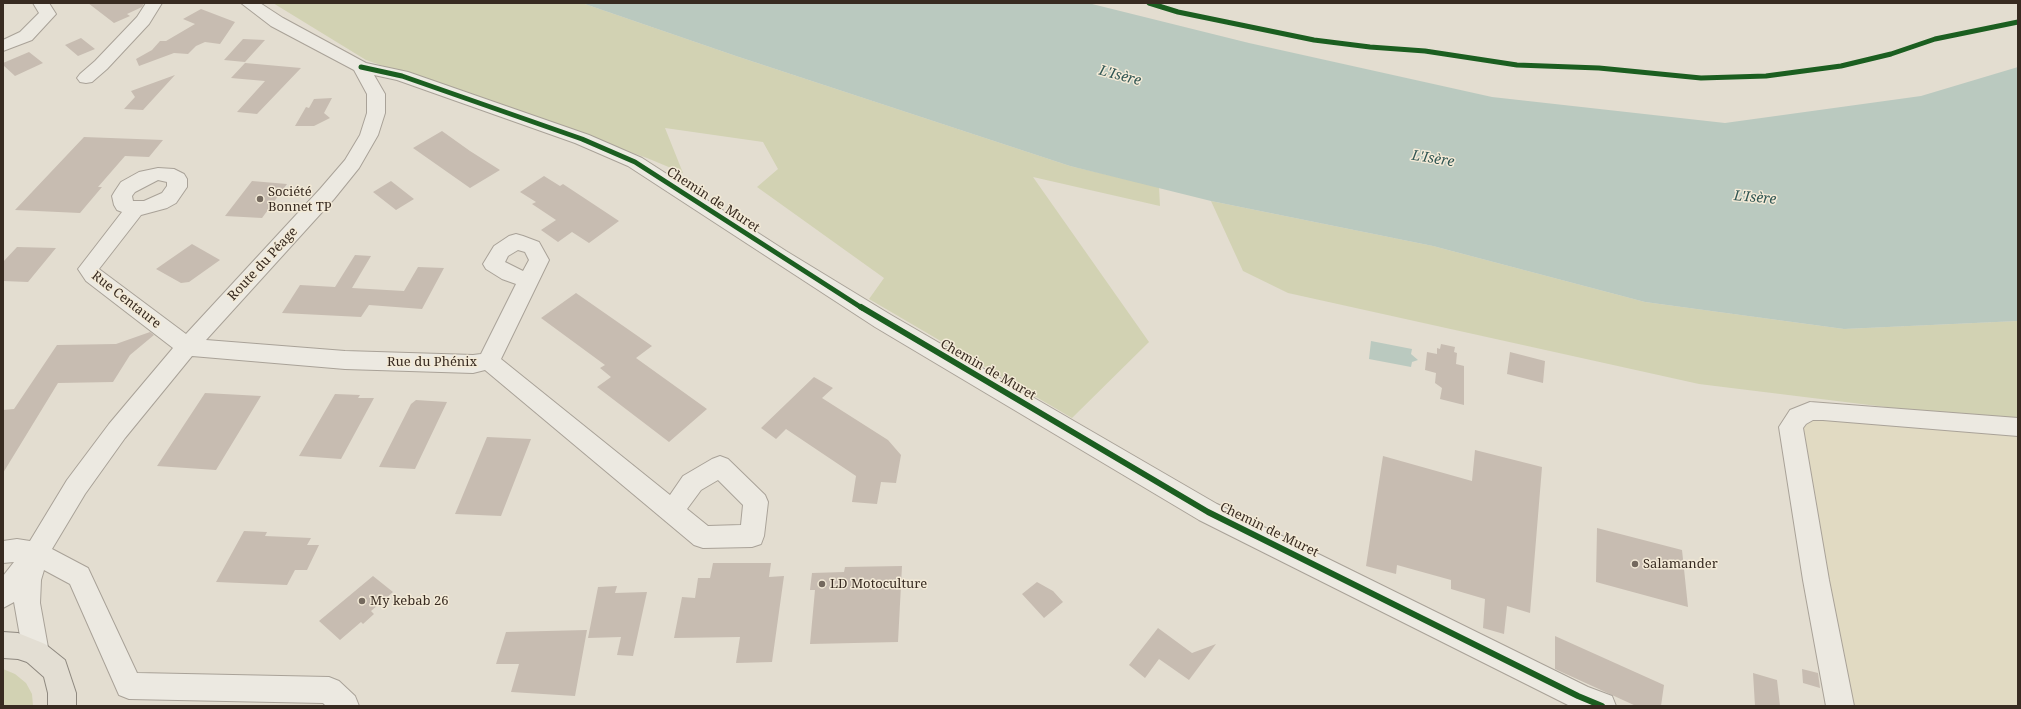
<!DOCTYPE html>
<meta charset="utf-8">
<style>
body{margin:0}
#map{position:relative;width:2021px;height:709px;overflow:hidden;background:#e3ddd0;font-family:"Noto Serif",serif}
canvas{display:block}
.frame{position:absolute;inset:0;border:4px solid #382b21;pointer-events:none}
</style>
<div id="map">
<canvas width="2021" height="709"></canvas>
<div class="frame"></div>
</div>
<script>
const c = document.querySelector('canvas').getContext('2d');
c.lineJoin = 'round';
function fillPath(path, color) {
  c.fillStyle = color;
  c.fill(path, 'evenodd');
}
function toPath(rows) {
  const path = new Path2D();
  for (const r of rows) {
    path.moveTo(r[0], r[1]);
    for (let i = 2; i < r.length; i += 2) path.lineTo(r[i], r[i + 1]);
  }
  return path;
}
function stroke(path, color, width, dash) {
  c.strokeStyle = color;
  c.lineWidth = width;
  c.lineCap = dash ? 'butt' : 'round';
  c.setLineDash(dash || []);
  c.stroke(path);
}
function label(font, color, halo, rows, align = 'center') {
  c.font = font + ' "Noto Serif",serif';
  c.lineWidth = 3;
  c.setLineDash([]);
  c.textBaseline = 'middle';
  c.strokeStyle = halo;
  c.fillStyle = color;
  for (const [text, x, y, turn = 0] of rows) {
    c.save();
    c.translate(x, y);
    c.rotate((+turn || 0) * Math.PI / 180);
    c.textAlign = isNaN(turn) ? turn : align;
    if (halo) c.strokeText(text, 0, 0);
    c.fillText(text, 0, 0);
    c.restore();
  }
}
fillPath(toPath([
 [1822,415,2018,433,2018,706,1849,706,1800,435,1806,424]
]), '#e1dac2');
fillPath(toPath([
 [273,3,582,3,736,56,1070,166,1159,187,1160,206,1033,177,1149,342,1072,418,869,299,884,278,757,187,778,169,763,142,665,128,683,173,647,158,366,60],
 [1211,201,1433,246,1645,302,1844,329,2018,321,2018,420,1918,411,1699,384,1288,293,1243,271],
 [3,669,15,674,26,683,32,694,33,706,3,706]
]), '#d2d2b3');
fillPath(toPath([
 [582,3,1088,3,1249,43,1492,97,1725,123,1921,96,2018,67,2018,321,1844,329,1645,302,1433,246,1211,201,1070,166,736,56],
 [1371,341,1412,349,1411,354,1418,360,1412,362,1411,367,1369,359]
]), '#bac9bf');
fillPath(toPath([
 [88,3,144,3,142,7,127,14,130,16,114,23],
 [201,9,235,22,220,44,205,42,196,46,188,54,174,53,139,66,136,59,152,50,160,41,166,41,195,24,183,19],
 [81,38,95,49,78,56,65,45],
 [243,39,265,40,245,62,224,60],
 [29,52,43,63,15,76,3,65,3,63],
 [245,63,301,68,257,114,237,112,265,81,231,78],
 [175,75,143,110,124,109,135,97,131,91],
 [332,98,324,113,330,118,314,126,295,126,306,107,309,108,314,99],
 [442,131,470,151,500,170,470,188,413,148],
 [84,137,163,140,149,157,125,156,98,187,102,187,80,213,15,210],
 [544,176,560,186,563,184,619,221,589,243,572,232,558,242,541,230,556,220,532,204,536,202,520,192],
 [252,181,287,184,262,218,225,216],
 [391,181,414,199,396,210,373,192],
 [192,244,220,260,189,282,181,283,156,269],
 [17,247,56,248,28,282,3,281,3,262],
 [355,255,371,256,352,288,404,291,418,267,444,268,422,309,369,305,361,317,282,313,300,285,335,287],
 [576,293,652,346,636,358,707,409,669,442,597,387,611,377,600,368,605,365,541,318],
 [150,332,154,335,130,355,113,382,58,383,3,473,3,410,14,409,57,345,116,344],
 [1441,344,1455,347,1454,352,1457,353,1456,364,1464,366,1464,405,1440,399,1442,388,1435,383,1436,373,1425,370,1427,352,1437,354,1437,348,1440,349],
 [1510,352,1545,361,1543,383,1507,374],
 [814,377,833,388,822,398,888,440,901,455,896,483,881,482,877,504,852,502,856,476,786,429,776,439,761,428],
 [205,393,261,396,216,470,157,466],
 [335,394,360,395,358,398,374,398,341,459,299,456],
 [416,400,447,402,415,469,379,467,411,404],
 [487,437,531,439,501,516,455,514],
 [1475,450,1542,467,1530,613,1507,606,1504,634,1483,628,1485,599,1451,589,1451,580,1397,565,1396,574,1366,566,1383,456,1472,481],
 [1597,528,1682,550,1688,607,1596,582],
 [244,531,267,532,265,536,311,538,307,545,319,545,307,570,295,570,287,585,216,582],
 [713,563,771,563,769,577,784,576,772,662,736,663,740,637,674,638,682,597,695,598,698,578,710,578],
 [902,566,898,642,810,644,815,590,810,590,812,573,844,572,845,567],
 [373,576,393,592,371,611,374,614,363,624,361,622,340,640,319,621],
 [1037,582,1053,591,1063,602,1044,618,1022,594],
 [617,586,615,593,647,592,633,656,617,655,621,637,588,638,598,587],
 [1158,628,1192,653,1216,644,1189,680,1159,659,1145,678,1129,665],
 [587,630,575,696,511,692,519,664,496,664,506,632],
 [1555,636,1664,685,1661,706,1636,706,1555,669],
 [1802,669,1818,673,1820,688,1803,683],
 [1753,673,1777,680,1780,706,1755,706]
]), '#c7bcb1');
const minor = toPath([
 [33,3,49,3,56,14,32,40,3,51,3,40,20,32,39,13,33,3],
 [146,3,162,3,149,24,107,69,92,82,86,83,80,82,77,78,80,74,95,61,137,17,146,3],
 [241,3,260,3,283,18,366,63,408,72,589,135,642,158,786,251,891,315,1217,504,1588,687,1612,696,1616,706,1568,705,1199,520,875,327,628,166,575,143,397,80,374,75,385,94,385,113,378,135,359,168,334,199,206,340,345,351,473,355,481,354,516,284,502,279,486,269,483,264,494,246,509,236,516,234,523,236,539,242,549,260,501,359,670,495,683,476,712,459,720,456,728,459,765,495,768,502,764,536,761,544,752,547,703,548,694,545,485,370,473,373,345,369,192,356,125,438,85,494,52,549,88,568,137,673,329,677,339,681,355,696,359,706,326,706,323,703,129,699,119,695,70,584,44,570,41,580,40,603,49,653,45,662,36,666,27,662,23,653,14,602,3,608,3,576,14,562,3,563,3,541,17,539,30,541,67,480,109,424,173,348,86,281,78,269,122,212,117,210,114,205,112,196,115,191,121,182,139,172,158,168,174,169,184,174,187,179,187,187,176,203,167,208,141,215,99,269,186,334,320,189,345,160,360,135,367,113,367,94,354,70,271,26,241,3],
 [158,180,167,182,167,186,162,193,144,201,133,201,132,196,135,192,158,180],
 [518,250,525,252,529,260,523,271,505,262,508,256,518,250],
 [718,480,743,505,741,525,708,526,687,509,701,490,718,480],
 [1810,402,2018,418,2018,436,1823,420,1813,420,1806,424,1803,428,1829,580,1854,706,1826,706,1803,580,1779,427,1790,410,1810,402]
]);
const major = toPath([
 [3,632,18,633,45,644,65,660,76,693,76,706,48,706,48,693,44,677,27,662,18,659,3,658,3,632]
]);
stroke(minor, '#a9a298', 2);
stroke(major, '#8e887f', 2);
fillPath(minor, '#ece9e1');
fillPath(major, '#e3ded3');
stroke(toPath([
 [1149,3,1178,12,1314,40,1370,47,1425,51,1517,65,1599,68,1701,78,1766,76,1841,66,1891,54,1935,39,2018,22],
 [361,67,402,76,582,139,635,162,862,308]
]), '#1b5e20', 5);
stroke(toPath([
 [861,307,1208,512,1578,696,1602,706]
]), '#1b5e20', 6);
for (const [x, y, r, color] of [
 [260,199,4,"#74695e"],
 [1635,564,4,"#74695e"],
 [822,584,4,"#74695e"],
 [362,601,4,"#74695e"]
]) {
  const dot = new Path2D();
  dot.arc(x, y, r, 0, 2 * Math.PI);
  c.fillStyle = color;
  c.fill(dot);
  stroke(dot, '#f3ead7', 1.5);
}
label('13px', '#382b21', '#f3ead7', [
 ["Société",268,192],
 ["Bonnet TP",268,207],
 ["Salamander",1643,564],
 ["LD Motoculture",830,584],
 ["My kebab 26",370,601]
], 'left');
label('13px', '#382b21', '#f3ead7', [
 ["Chemin de Muret",713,200,33],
 ["Route du Péage",263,264,-47],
 ["Rue Centaure",126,300,38],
 ["Rue du Phénix",432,362],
 ["Chemin de Muret",988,370,30],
 ["Chemin de Muret",1269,530,26]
]);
label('italic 14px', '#315653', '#f3ead7', [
 ["L'Isère",1120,76,15],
 ["L'Isère",1433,159,9],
 ["L'Isère",1755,198,5]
]);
</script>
